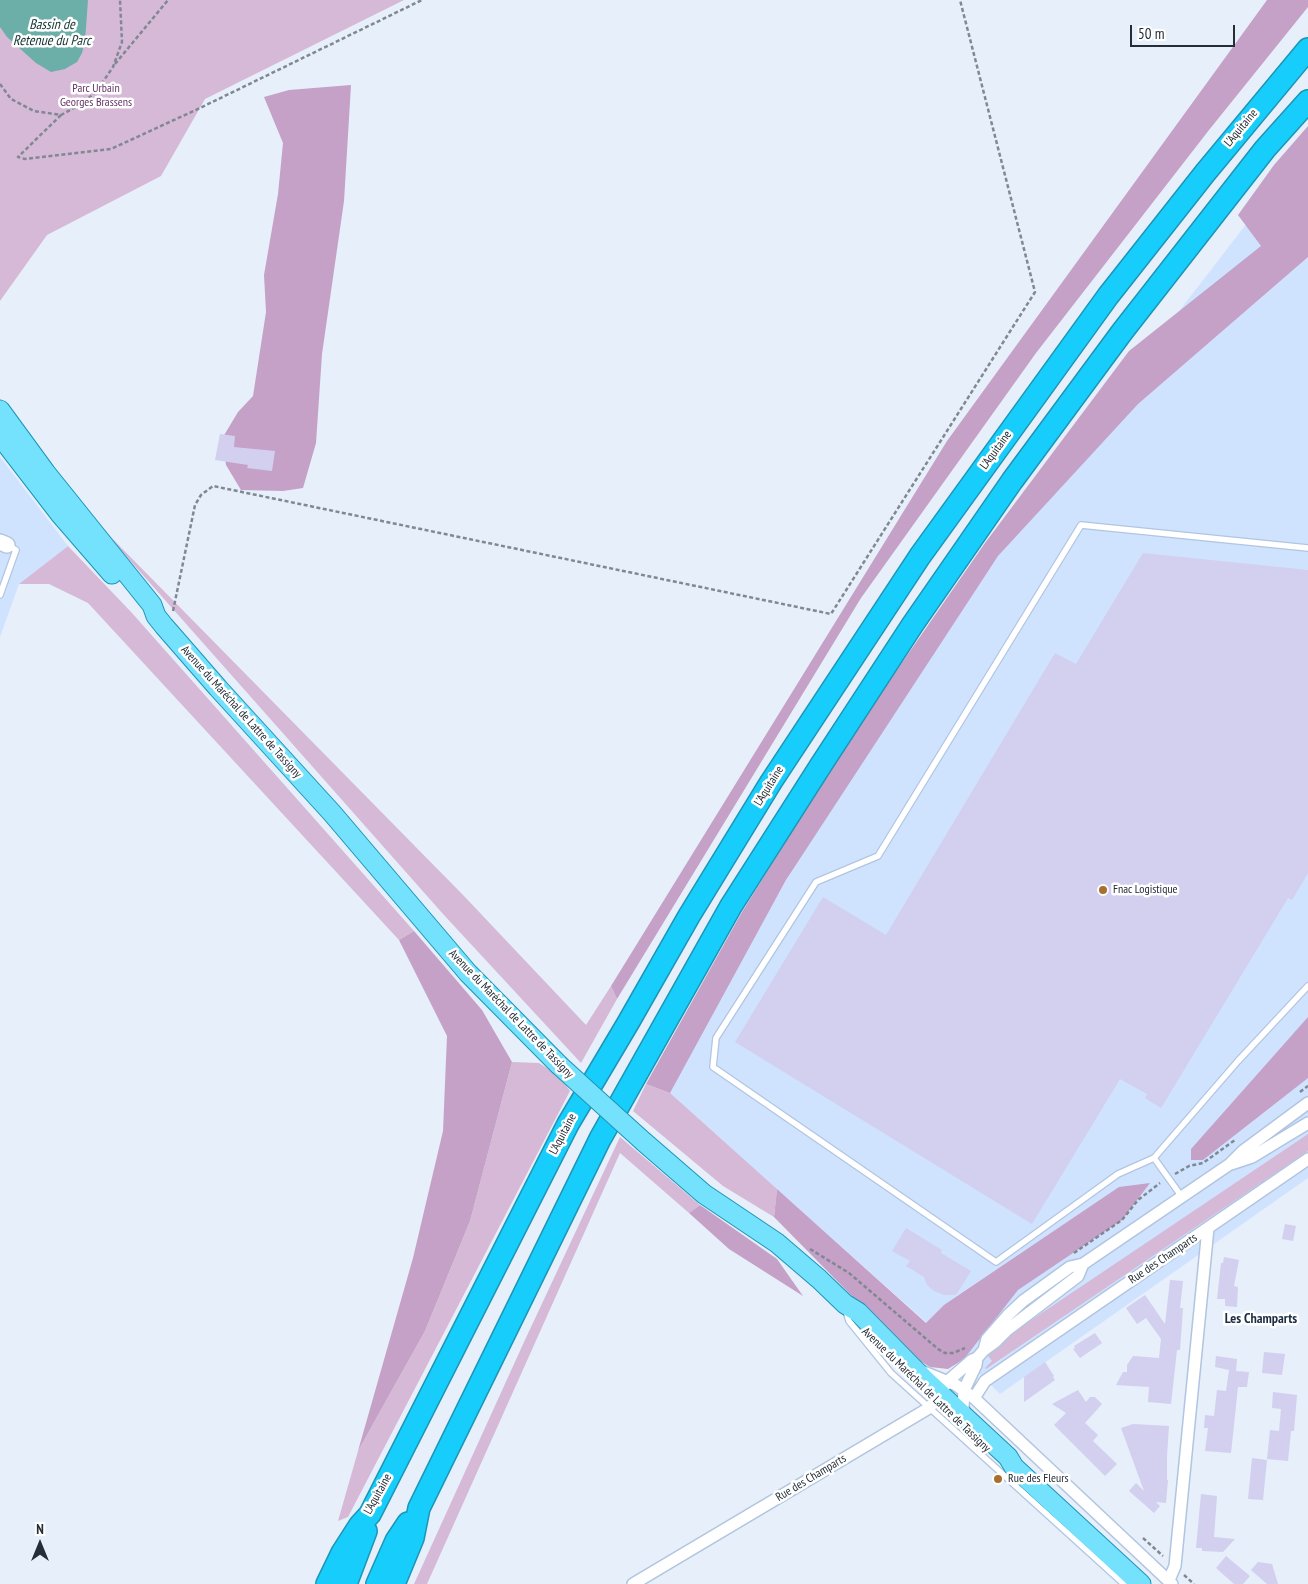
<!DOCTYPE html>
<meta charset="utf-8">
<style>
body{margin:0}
#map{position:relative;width:1308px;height:1584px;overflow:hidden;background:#e6effa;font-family:"PT Sans Narrow",sans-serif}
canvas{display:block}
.north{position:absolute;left:15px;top:1519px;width:50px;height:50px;-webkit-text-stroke:4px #fff;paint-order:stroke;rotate:0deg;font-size:14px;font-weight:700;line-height:20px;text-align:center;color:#252d37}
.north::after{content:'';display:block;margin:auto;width:18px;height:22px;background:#252d37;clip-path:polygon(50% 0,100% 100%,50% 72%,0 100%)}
.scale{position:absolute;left:1130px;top:25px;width:105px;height:22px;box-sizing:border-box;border:2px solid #252d37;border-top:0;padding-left:6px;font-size:15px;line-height:18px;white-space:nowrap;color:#252d37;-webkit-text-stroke:4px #fff;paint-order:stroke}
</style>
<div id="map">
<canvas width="1308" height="1584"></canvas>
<div class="north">N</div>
<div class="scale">50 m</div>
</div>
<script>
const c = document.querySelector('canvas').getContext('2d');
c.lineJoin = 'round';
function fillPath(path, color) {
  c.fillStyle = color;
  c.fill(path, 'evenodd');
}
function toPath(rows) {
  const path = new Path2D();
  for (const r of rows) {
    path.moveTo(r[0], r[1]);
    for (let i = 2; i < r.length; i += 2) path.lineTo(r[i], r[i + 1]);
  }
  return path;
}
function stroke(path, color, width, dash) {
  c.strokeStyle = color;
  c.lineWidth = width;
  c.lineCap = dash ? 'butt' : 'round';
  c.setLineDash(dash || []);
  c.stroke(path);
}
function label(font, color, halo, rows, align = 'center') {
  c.font = font + ' "PT Sans Narrow",sans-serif';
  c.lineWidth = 5;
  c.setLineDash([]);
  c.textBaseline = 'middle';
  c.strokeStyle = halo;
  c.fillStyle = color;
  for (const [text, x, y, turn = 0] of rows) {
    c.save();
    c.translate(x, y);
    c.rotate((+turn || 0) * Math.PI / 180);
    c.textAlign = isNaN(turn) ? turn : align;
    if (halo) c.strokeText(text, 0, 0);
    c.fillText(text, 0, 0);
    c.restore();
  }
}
fillPath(toPath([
 [1308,144,1308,1178,1000,1394,926,1322,659,1084,699,1033,882,713,1180,310],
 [0,457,68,546,19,584,0,637]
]), '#cfe3ff');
fillPath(toPath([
 [0,0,404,0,205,99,161,176,47,235,0,301],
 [95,521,464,896,586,1025,611,986,617,999,581,1063,443,914],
 [68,546,132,613,414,931,399,940,88,603,49,584,19,584],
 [512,1062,539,1063,559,1076,570,1091,348,1517,338,1521,358,1451,425,1331,470,1221],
 [646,1084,670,1093,777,1189,774,1217,723,1186,633,1111],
 [1308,1134,1308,1151,986,1369,985,1368,992,1361,988,1356,1012,1333],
 [620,1137,700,1205,689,1213,620,1153,427,1584,414,1584,524,1342]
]), '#d6b9d7');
fillPath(toPath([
 [1267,0,1308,0,1308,7,1209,130,1036,353,861,598,617,999,611,986,947,441],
 [351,85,344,201,322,354,316,443,303,488,283,491,241,490,226,465,223,437,238,412,253,396,266,312,264,275,278,194,283,143,264,97,289,90],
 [1308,126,1308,257,1138,404,998,556,786,880,670,1093,646,1084,742,912,854,732,985,543,1129,351,1261,246,1238,215,1274,165],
 [414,931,482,1010,512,1062,470,1221,425,1331,358,1451,413,1258,443,1131,447,1036,399,940],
 [1308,1017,1308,1078,1203,1160,1191,1160,1191,1149],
 [1150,1183,1122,1220,1018,1290,964,1359,948,1369,930,1367,910,1355,774,1217,777,1189,926,1323,944,1305,1119,1187],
 [700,1205,777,1259,803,1296,729,1249,689,1213]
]), '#c5a0c7');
fillPath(toPath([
 [0,0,88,0,85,41,82,53,77,62,65,69,51,72,36,63,7,37,0,27]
]), '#6caea8');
fillPath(toPath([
 [220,434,235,436,234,447,275,451,272,471,247,468,248,465,215,460],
 [1143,553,1308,570,1308,873,1292,900,1288,898,1161,1108,1145,1098,1147,1094,1120,1079,1032,1224,735,1042,823,897,886,935,1055,653,1076,664],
 [1285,1224,1296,1226,1293,1241,1282,1239],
 [906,1228,942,1250,941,1253,971,1271,956,1295,944,1295,934,1291,927,1285,924,1277,906,1266,910,1261,892,1251],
 [1224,1257,1239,1260,1234,1286,1238,1287,1237,1307,1225,1306,1225,1299,1217,1299,1221,1263,1223,1263],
 [1170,1280,1183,1281,1180,1308,1183,1308,1180,1350,1177,1350,1171,1404,1148,1402,1149,1387,1116,1385,1123,1372,1127,1372,1127,1365,1133,1356,1159,1358,1161,1339,1146,1318,1137,1324,1126,1308,1145,1295,1165,1324],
 [1095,1333,1102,1343,1080,1358,1073,1349,1075,1348,1074,1346],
 [1264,1352,1285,1354,1282,1375,1262,1373],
 [1216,1356,1237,1359,1236,1371,1249,1372,1247,1387,1238,1387,1231,1453,1205,1451,1208,1428,1204,1428,1205,1415,1214,1416,1217,1390,1226,1391,1229,1370,1215,1367],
 [1045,1362,1054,1376,1053,1377,1055,1380,1024,1402,1024,1377],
 [1078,1390,1086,1402,1090,1397,1095,1397,1102,1404,1085,1423,1098,1435,1093,1441,1117,1464,1105,1476,1054,1425,1066,1413,1052,1404],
 [1273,1392,1297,1395,1294,1431,1291,1431,1288,1461,1267,1459,1270,1430,1279,1431,1281,1409,1272,1408],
 [1133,1424,1169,1426,1167,1456,1167,1480,1168,1480,1166,1503,1156,1502,1160,1506,1154,1513,1129,1491,1136,1483,1144,1491,1121,1428],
 [1252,1458,1267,1460,1263,1500,1248,1499],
 [1201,1494,1217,1496,1214,1537,1235,1539,1223,1552,1202,1551,1202,1548,1196,1548],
 [1226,1556,1250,1576,1243,1584,1234,1584,1216,1568],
 [1258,1562,1272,1564,1278,1584,1267,1584,1251,1570]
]), '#d2cfef');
const service = toPath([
 [1308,548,1081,525,878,856,816,882,716,1038,713,1067,996,1262,1118,1174,1154,1158,1238,1061,1308,986],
 [0,595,16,550,7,545],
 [1154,1158,1182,1197],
 [846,1311,849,1321,891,1373,1124,1584]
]);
const minor = toPath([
 [1231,1164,1252,1157,1308,1123],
 [984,1350,987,1339,1008,1315,1023,1301,1070,1267,1083,1264,1230,1164,1243,1151,1308,1103],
 [919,1370,956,1385,974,1398,1172,1584],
 [974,1398,985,1381,1308,1159],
 [966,1417,963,1407,964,1390,976,1365,977,1358,984,1350,995,1342,1007,1330,1078,1276,1083,1264],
 [1169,1580,1175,1566,1208,1228],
 [633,1584,929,1408,935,1401,948,1381,972,1360,977,1358]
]);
const tertiary = toPath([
 [0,542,7,545]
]);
const primary = toPath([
 [0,410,46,473,152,605,156,616,164,626,218,688,332,813,468,973,559,1065],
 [0,436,60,514,112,574],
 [644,1142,704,1194,777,1243,819,1279,845,1304,858,1312,925,1380,1008,1457,1014,1467,1141,1584]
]);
const motorway = toPath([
 [327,1584,342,1553,360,1525,370,1514,568,1124,628,1023,689,916,771,782,920,556,1108,296,1205,173,1308,49],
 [346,1584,366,1531],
 [377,1584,396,1541,408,1523],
 [394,1584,413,1538,419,1508,600,1139,731,906,821,765,913,624,1012,481,1122,332,1265,149,1308,101]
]);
stroke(service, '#b1c5e1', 8);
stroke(minor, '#b1c5e1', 14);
stroke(tertiary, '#b1c5e1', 18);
stroke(primary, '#1c95b6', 21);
stroke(motorway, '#1c95b6', 24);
stroke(toPath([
 [115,64,168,0],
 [0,84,11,99,34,111,61,115,81,104,96,92,113,67,122,42,120,0],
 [61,115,18,157,25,159,111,149,200,108,422,0],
 [173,611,195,505,201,495,213,486,831,614,1035,292,960,0],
 [1300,1092,1308,1086],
 [1175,1174,1189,1166,1203,1163,1235,1140],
 [810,1249,849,1273,938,1349,945,1353,953,1353,965,1348],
 [1074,1253,1122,1220,1138,1200,1160,1183],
 [1143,1538,1163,1556],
 [1184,1575,1194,1584]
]), '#808893', 2.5, [4, 2.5]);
stroke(service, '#fff', 5.5);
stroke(minor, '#fff', 11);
stroke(tertiary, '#fff', 15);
stroke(primary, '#74e1fd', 19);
stroke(motorway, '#17cdfb', 21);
const primaryBridge = toPath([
 [559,1065,644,1142]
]);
stroke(primaryBridge, '#1c95b6', 21, []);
stroke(primaryBridge, '#74e1fd', 19);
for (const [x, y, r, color] of [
 [1103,890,5,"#a7702c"],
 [998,1479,5,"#a7702c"]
]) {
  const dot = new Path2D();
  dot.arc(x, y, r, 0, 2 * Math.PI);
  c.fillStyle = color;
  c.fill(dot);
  stroke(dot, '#fff', 2);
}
label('12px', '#633466', '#fff', [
 ["Parc Urbain",96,89],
 ["Georges Brassens",96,103]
]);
label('12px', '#252d37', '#fff', [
 ["L'Aquitaine",1241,128,-50],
 ["L'Aquitaine",996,450,-54],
 ["Avenue du Maréchal de Lattre de Tassigny",241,712,48],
 ["L'Aquitaine",769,786,-58],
 ["Avenue du Maréchal de Lattre de Tassigny",511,1014,46],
 ["L'Aquitaine",563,1134,-62],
 ["Rue des Champarts",1163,1259,-34],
 ["Avenue du Maréchal de Lattre de Tassigny",926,1390,44],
 ["Rue des Champarts",811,1478,-31],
 ["L'Aquitaine",378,1494,-61]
]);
label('12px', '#252d37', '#fff', [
 ["Fnac Logistique",1113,890],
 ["Rue des Fleurs",1008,1479]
], 'left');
label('italic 14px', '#143633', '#fff', [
 ["Bassin de",52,25],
 ["Retenue du Parc",52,41]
]);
label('bold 14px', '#1d2d43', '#fff', [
 ["Les Champarts",1261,1319]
]);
</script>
